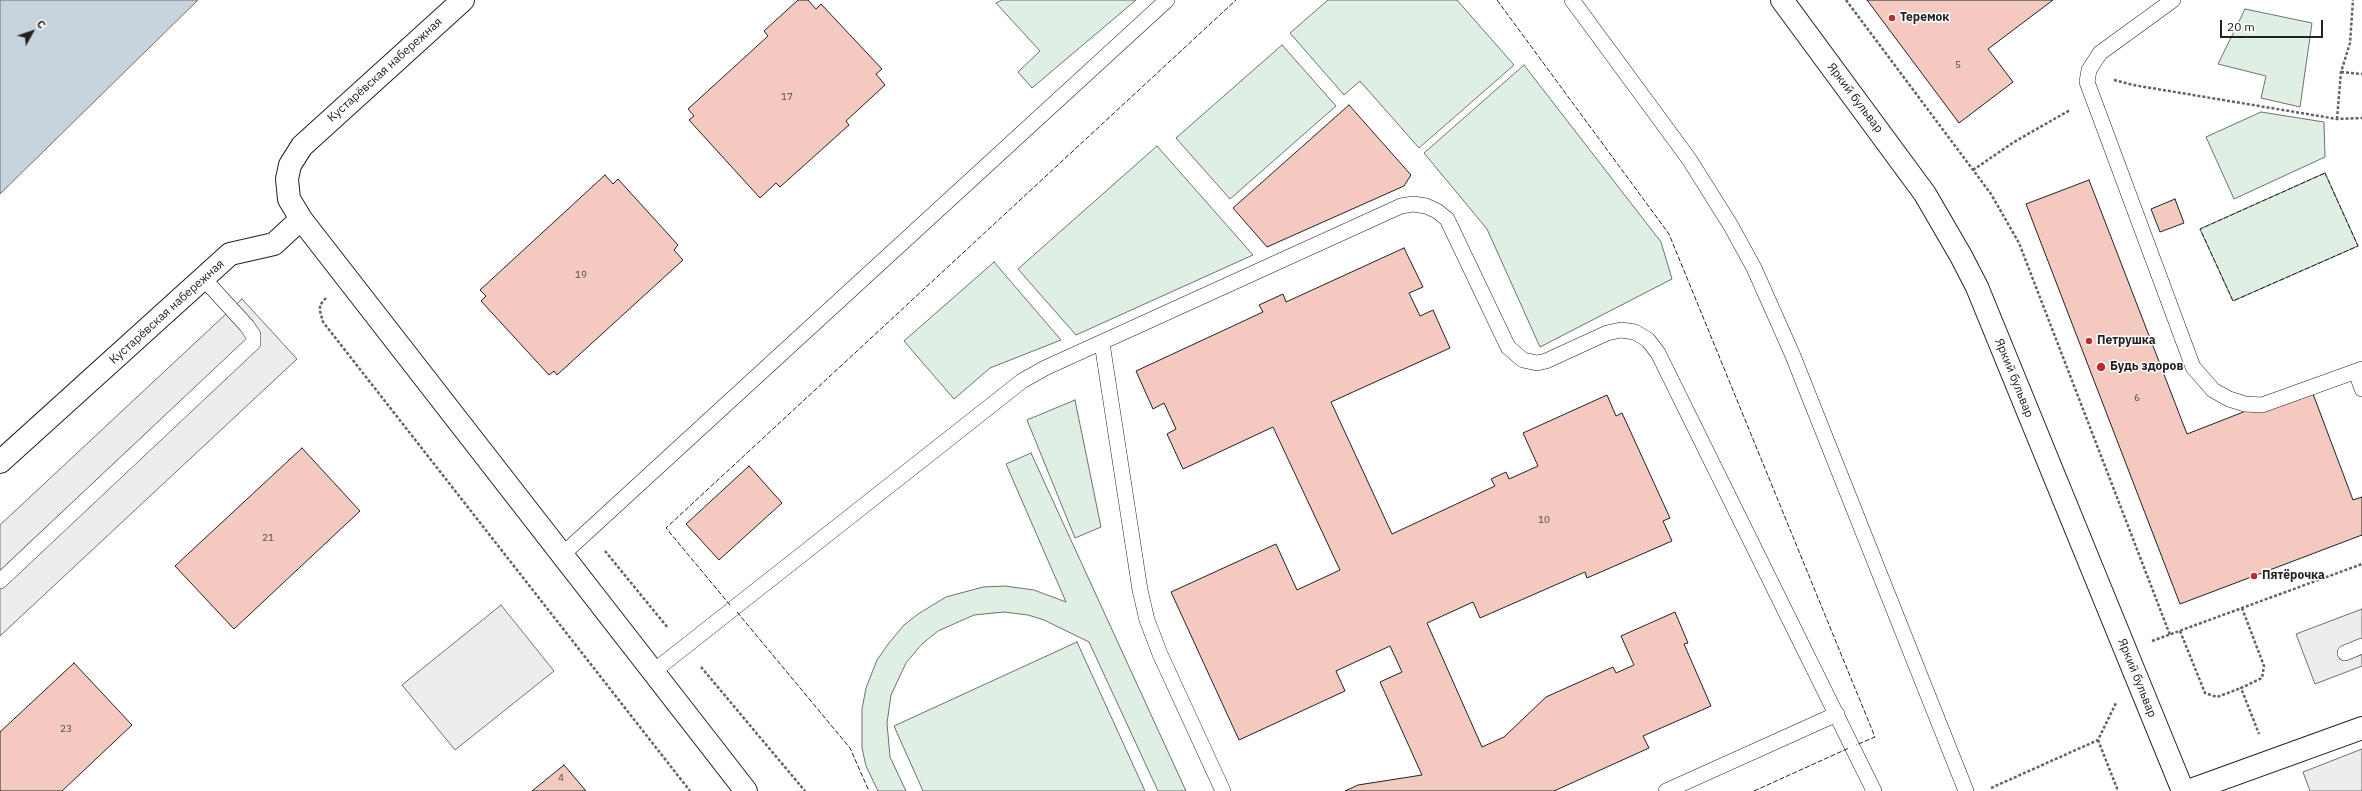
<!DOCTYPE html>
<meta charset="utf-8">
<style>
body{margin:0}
#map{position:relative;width:2362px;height:791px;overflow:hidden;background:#fff;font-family:"IBM Plex Sans",sans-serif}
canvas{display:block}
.north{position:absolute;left:12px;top:12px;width:40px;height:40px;-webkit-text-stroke:3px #fff;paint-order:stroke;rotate:50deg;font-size:11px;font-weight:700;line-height:16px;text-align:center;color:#222}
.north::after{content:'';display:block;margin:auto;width:14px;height:18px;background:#222;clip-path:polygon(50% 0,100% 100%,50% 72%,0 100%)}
.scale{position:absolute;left:2220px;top:20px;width:103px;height:18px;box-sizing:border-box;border:2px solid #222;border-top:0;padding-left:5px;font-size:12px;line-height:14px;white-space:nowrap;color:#222;-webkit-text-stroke:3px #fff;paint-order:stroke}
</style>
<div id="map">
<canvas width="2362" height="791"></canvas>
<div class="north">С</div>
<div class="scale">20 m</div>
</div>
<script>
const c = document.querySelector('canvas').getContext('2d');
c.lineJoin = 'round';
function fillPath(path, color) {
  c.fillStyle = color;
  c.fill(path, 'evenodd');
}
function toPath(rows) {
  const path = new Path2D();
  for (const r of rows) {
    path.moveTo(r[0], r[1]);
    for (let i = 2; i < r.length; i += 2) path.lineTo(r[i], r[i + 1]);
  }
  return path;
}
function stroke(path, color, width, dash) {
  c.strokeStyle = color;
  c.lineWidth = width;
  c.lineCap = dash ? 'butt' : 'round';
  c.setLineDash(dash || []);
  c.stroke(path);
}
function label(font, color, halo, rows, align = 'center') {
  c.font = font + ' "IBM Plex Sans",sans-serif';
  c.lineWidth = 3;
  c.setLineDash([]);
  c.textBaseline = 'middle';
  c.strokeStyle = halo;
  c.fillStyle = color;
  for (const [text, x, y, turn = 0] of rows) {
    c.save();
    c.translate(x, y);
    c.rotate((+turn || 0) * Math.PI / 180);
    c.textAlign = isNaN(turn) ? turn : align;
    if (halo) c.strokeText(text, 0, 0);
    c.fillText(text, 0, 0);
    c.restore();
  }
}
const green = toPath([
 [1002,0,1136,0,1032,88,1018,72,1040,51,996,3,1002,0],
 [1328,0,1457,0,1514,65,1419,148,1360,81,1344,95,1290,33,1328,0],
 [2245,9,2312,23,2300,107,2261,98,2266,76,2218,64,2245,9],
 [1282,45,1336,106,1230,199,1176,138,1282,45],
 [1524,65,1661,242,1672,279,1540,347,1487,229,1424,153,1524,65],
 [2261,112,2324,122,2325,157,2234,199,2206,137,2261,112],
 [1157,146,1253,255,1076,335,1018,269,1157,146],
 [2325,173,2358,246,2233,301,2200,229,2325,173],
 [994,262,1061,340,990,368,954,399,904,341,994,262],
 [1075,400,1101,527,1075,538,1027,420,1075,400],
 [1031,453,1186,791,1158,791,1089,642,1044,620,1028,615,1004,612,974,615,938,631,922,644,906,663,891,695,887,723,890,757,906,791,878,791,866,766,862,748,862,709,866,688,877,660,889,643,904,625,918,614,946,597,983,587,1005,586,1034,590,1066,602,1006,464,1031,453],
 [1077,642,1145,791,923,791,894,726,1077,642]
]);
fillPath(green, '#e0efe3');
stroke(green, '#6f6f6f', 1);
const parking = toPath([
 [242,299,297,359,0,636,0,525,242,299],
 [501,605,554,671,455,750,402,685,501,605],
 [2362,609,2362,666,2315,684,2296,634,2362,609],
 [2362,749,2362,791,2310,791,2303,772,2362,749]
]);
fillPath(parking, '#ededed');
stroke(parking, '#6f6f6f', 1);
const water = toPath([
 [0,0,198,0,0,194,0,0]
]);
fillPath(water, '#c7d3dd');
stroke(water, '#6f6f6f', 1);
const building = toPath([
 [798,0,808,0,816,9,821,4,882,69,876,74,885,85,846,121,849,125,780,187,776,183,760,198,689,120,694,116,688,109,768,36,764,31,798,0],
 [1867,0,2053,0,1988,49,2013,82,1959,123,1867,0],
 [1349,105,1411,175,1404,186,1267,247,1233,208,1349,105],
 [605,175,613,184,618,179,678,245,674,250,683,260,557,375,554,371,549,375,481,301,486,296,480,290,605,175],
 [2089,180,2187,434,2310,386,2353,500,2362,497,2362,535,2180,604,2026,204,2089,180],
 [2175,199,2184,223,2160,232,2151,209,2175,199],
 [1404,248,1423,287,1409,293,1420,316,1433,310,1450,348,1331,402,1392,534,1495,486,1491,479,1506,472,1509,479,1538,466,1523,433,1607,395,1616,416,1622,413,1670,518,1663,521,1672,541,1587,578,1585,572,1480,618,1473,602,1427,623,1482,747,1504,737,1546,697,1613,667,1616,673,1634,665,1621,636,1675,612,1688,643,1684,644,1711,706,1643,736,1649,748,1554,791,1345,791,1358,785,1422,775,1380,682,1402,672,1390,646,1336,671,1345,691,1239,740,1171,592,1276,544,1297,590,1340,570,1273,427,1183,469,1167,434,1176,429,1164,403,1153,409,1136,371,1263,312,1259,305,1283,294,1286,302,1404,248],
 [302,448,360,511,234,629,175,566,302,448],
 [749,466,782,503,719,560,686,524,749,466],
 [74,663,132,725,62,791,0,791,0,732,74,663],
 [564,765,586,791,532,791,564,765]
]);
fillPath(building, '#f3c9c0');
stroke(building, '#222', 1);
const lane = toPath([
 [1572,0,1689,159,1731,226,1754,268,1793,356,1966,791],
 [2173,0,2100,53,2089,70,2087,82,2193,367,2213,390,2229,399,2245,404,2262,405,2362,369],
 [1102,343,1140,590,1147,620,1160,654,1223,791],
 [2356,372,2362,389],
 [563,554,1167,0],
 [0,581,253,343,253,335,247,326,204,279],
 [2345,653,2362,646],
 [654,671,1022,381,1045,368,1401,206,1413,204,1426,206,1437,211,1447,219,1508,347,1523,360,1537,363,1546,361,1607,333,1621,330,1635,332,1648,340,1658,353,1874,791],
 [1666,791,1837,714]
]);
const street = toPath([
 [1782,0,1925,194,1961,256,1977,287,2183,791],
 [301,219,746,791],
 [0,462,230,254,274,244,301,219,289,199,287,179,290,165,302,146,463,0],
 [2188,791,2362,728]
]);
stroke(lane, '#222', 16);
stroke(street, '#222', 24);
stroke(toPath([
 [1846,0,1991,194,2019,243,2170,635],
 [2341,72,2362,74],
 [2114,80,2133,85,2337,119,2362,118],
 [2337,119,2341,72,2350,43,2353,0],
 [1973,170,2014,142,2070,110],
 [326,298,320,305,320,311,323,322,690,791],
 [605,551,668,628],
 [2242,608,2264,666,2262,678,2241,688,2259,734],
 [2180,631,2205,693,2217,697,2241,688],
 [2152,641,2362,564],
 [701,667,805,791],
 [2098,740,2118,791],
 [1991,788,2098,740,2116,703]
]), '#646464', 2.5, [3, 2]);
stroke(lane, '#fff', 15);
stroke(street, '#fff', 22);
stroke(toPath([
 [1497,0,1669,234,1875,737,1856,745],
 [2325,173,2358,246,2233,301,2200,229,2325,173],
 [730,605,666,528,1236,0],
 [737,612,850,748,869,791],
 [1754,791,1849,748]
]), '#222', 1, [5, 2]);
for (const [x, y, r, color] of [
 [1892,18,4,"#c62828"],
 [2089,341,4,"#c62828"],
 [2101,367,5,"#c62828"],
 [2254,576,4,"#c62828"]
]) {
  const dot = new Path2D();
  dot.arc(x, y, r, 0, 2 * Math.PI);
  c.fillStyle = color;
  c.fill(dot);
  stroke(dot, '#fff', 1.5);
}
label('10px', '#564c4a', null, [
 ["5",1958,65],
 ["17",787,97],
 ["19",581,275],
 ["6",2137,398],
 ["10",1544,520],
 ["21",268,538],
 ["23",66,729],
 ["4",561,778]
]);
label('bold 12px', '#222', '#fff', [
 ["Теремок",1900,18],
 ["Петрушка",2097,341],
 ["Будь здоров",2110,367],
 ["Пятёрочка",2262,576]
], 'left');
label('12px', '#222', '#fff', [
 ["Кустарёвская набережная",385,70,-42],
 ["Яркий бульвар",1855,98,53],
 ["Кустарёвская набережная",167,312,-42],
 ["Яркий бульвар",2014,378,68],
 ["Яркий бульвар",2137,678,68]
]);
</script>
